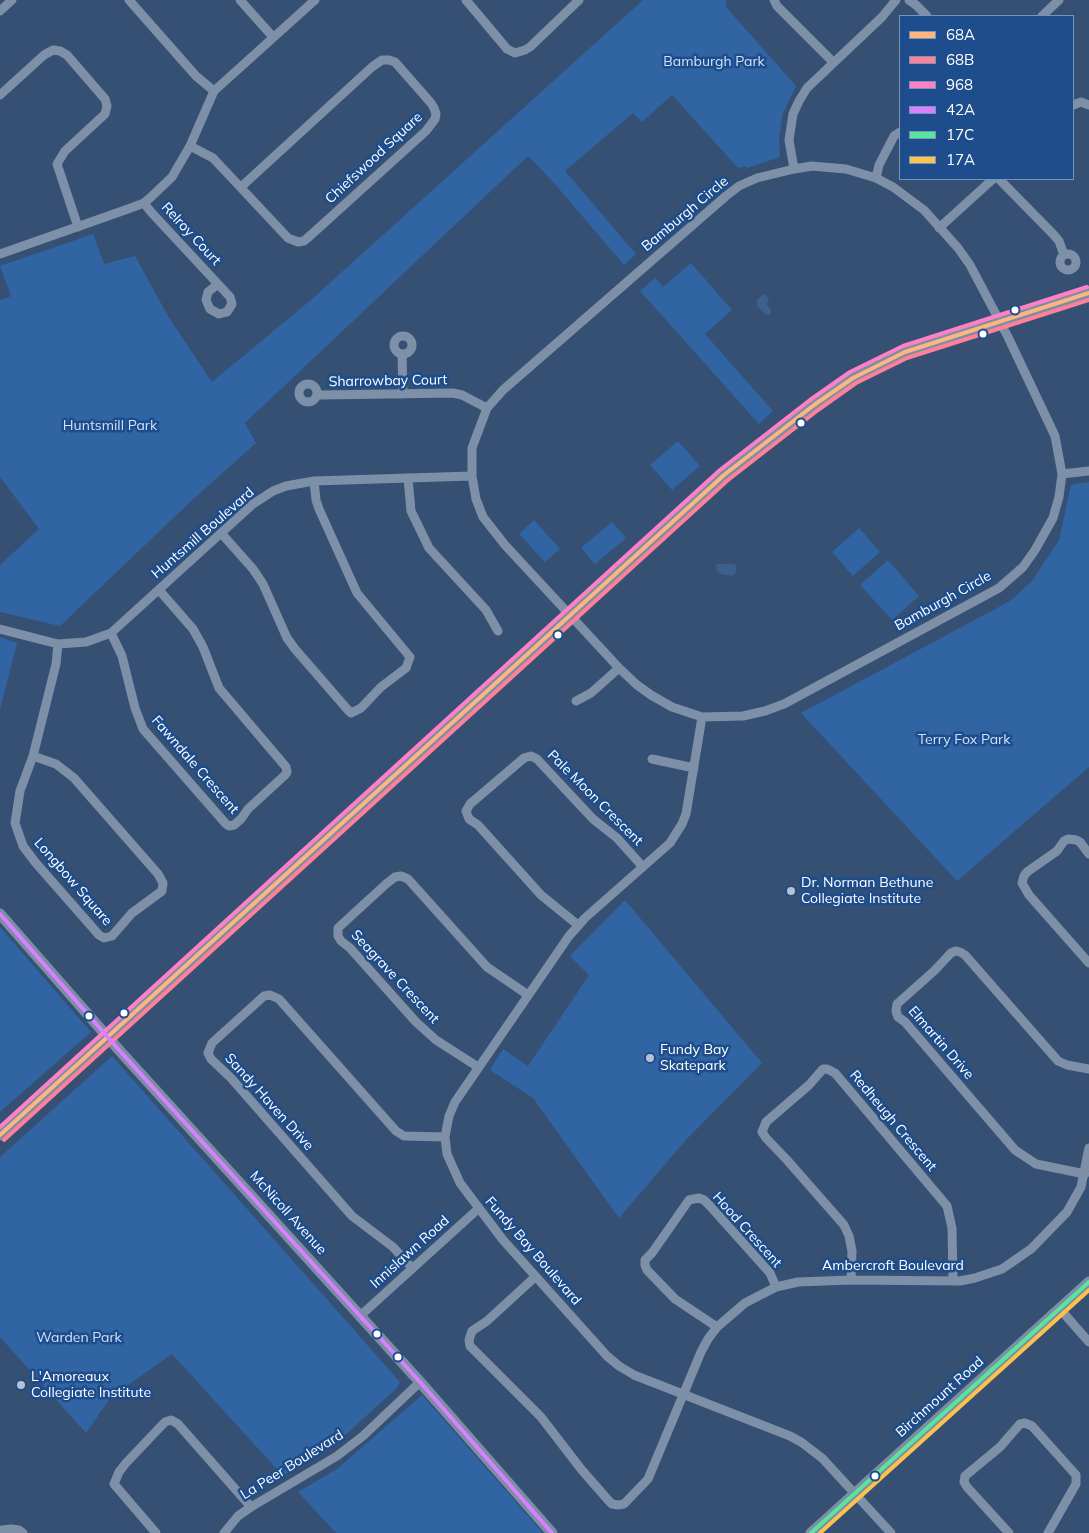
<!DOCTYPE html>
<style>
body{margin:0}
#map{position:relative;width:1089px;height:1533px;overflow:hidden;background:#365073;font-family:Mulish,sans-serif}
canvas{display:block}
.legend{position:absolute;left:899px;top:15px;width:175px;height:165px;box-sizing:border-box;background:#1d4d8c;border:1px solid #7794ba;margin:0;padding:6px 9px;list-style:none;font-size:15px;color:#fff}
.legend li{display:flex;align-items:center;gap:10px;height:25px}
.legend b{width:25px;border:1px solid #7794ba}
</style>
<div id="map">
<canvas width="1089" height="1533"></canvas>
<ul class="legend">
<li><b style="height:6px;background:#ffb580"></b>68A</li>
<li><b style="height:6px;background:#ff8098"></b>68B</li>
<li><b style="height:6px;background:#ff80c5"></b>968</li>
<li><b style="height:6px;background:#d880ff"></b>42A</li>
<li><b style="height:6px;background:#5ae49d"></b>17C</li>
<li><b style="height:6px;background:#fcc24d"></b>17A</li>
</ul>
</div>
<script>
const c = document.querySelector('canvas').getContext('2d');
c.lineJoin = 'round';
function fillPath(path, color) {
  c.fillStyle = color;
  c.fill(path, 'evenodd');
}
function toPath(rows) {
  const path = new Path2D();
  for (const r of rows) {
    if (r.length === 3) {
      path.moveTo(r[0] + r[2], r[1]);
      path.arc(r[0], r[1], r[2], 0, 2 * Math.PI);
      continue;
    }
    path.moveTo(r[0], r[1]);
    for (let i = 2; i < r.length; i += 2) path.lineTo(r[i], r[i + 1]);
  }
  return path;
}
function stroke(path, color, width, dash) {
  c.strokeStyle = color;
  c.lineWidth = width;
  c.lineCap = dash ? 'butt' : 'round';
  c.setLineDash(dash || []);
  c.stroke(path);
}
function label(font, color, halo, rows, align = 'center') {
  c.font = font + ' Mulish,sans-serif';
  c.lineWidth = 5;
  c.setLineDash([]);
  c.textBaseline = 'middle';
  c.strokeStyle = halo;
  c.fillStyle = color;
  for (const [text, x, y, turn = 0] of rows) {
    c.save();
    c.translate(x, y);
    c.rotate((+turn || 0) * Math.PI / 180);
    c.textAlign = isNaN(turn) ? turn : align;
    if (halo) c.strokeText(text, 0, 0);
    c.fillText(text, 0, 0);
    c.restore();
  }
}
fillPath(toPath([
 [643,0,726,0,726,7,796,86,783,113,779,137,780,157,747,168,745,166,738,168,672,95,642,122,633,113,565,171,636,254,624,265,554,183,528,156,245,423,256,443,188,504,60,626,0,612,0,565,39,529,0,477,0,300,11,296,0,266,93,234,104,264,135,256,168,316,212,382,312,299],
 [691,263,732,310,705,334,773,411,759,424,640,291,655,278,667,291,663,287],
 [678,441,700,466,672,490,650,465],
 [1089,482,1089,767,957,881,801,713,1010,601,1032,581,1059,540,1071,485],
 [534,520,560,549,545,562,519,534],
 [612,522,626,538,595,564,581,548],
 [859,528,880,552,853,576,832,552],
 [888,560,919,596,892,620,860,585],
 [0,637,17,643,0,710],
 [625,900,762,1063,685,1141,619,1218,533,1098,490,1070,503,1049,528,1066,589,975,570,956],
 [0,927,91,1032,0,1112],
 [112,1056,400,1382,397,1388,331,1448,283,1476,172,1354,111,1397,86,1433,0,1337,0,1157],
 [422,1395,543,1533,336,1533,298,1492,337,1469]
]), '#3164a3');
fillPath(toPath([
 [763,294,769,298,767,305,771,309,771,313,769,315,765,314,757,306,757,300],
 [718,564,734,564,736,566,736,573,733,576,720,574,717,571,716,565]
]), '#3c5f8c');
stroke(toPath([
 [129,0,196,76,214,91],
 [240,0,273,37],
 [466,0,507,49,515,53,525,50,530,47,579,0],
 [774,0,777,6,833,62],
 [909,0,916,5,927,16],
 [0,11,12,0],
 [1042,16,1059,0],
 [0,95,44,55,53,50,60,51,67,55,105,99,107,106,105,114,65,151,57,164,78,227],
 [1073,105,1081,102,1089,105],
 [190,146,213,158,288,238,298,242,304,241,312,234,426,131,435,119,436,114,434,108,431,103,395,62,389,60,382,60,372,67,241,187],
 [812,166,846,169,876,178,893,187,924,210,958,248,970,265,1008,337,1055,436,1062,474,1059,497,1053,518,1035,550,1023,567,999,588,784,704,765,711,743,716,702,717,672,707,651,695,637,685,619,668,505,545,483,517,476,499,472,476,472,448,487,408,503,390,726,196,739,186,757,178,794,169,812,166],
 [794,169,789,140,793,114,799,101,807,88,882,17,896,0],
 [876,178,879,165,894,136,900,132],
 [999,179,1053,234,1059,241,1064,255],
 [144,203,151,212,230,297,232,304,227,312,219,314,210,309,206,300,208,292,218,284],
 [939,228,993,179],
 [0,254,128,209,144,203,151,197,172,177,190,146,214,91,315,0],
 [1068,262,8],
 [403,345,9],
 [402,354,403,394],
 [308,393,9],
 [317,394,322,395,453,393,462,395,487,408],
 [1062,474,1089,471],
 [408,478,411,511,429,548,486,610,498,631],
 [221,533,253,569,263,584,287,638,295,649,347,709,351,713,361,708,381,687,406,668,410,657,357,593,319,509,316,500,314,481],
 [0,629,58,644,86,642,111,633,253,504,273,491,286,486,314,481,472,476],
 [111,633,122,656,135,708,143,729,226,824,229,826,234,825,241,819,248,809,285,775,287,772,286,767,219,688,203,647,193,629,159,590],
 [576,701,591,693,619,668],
 [702,717,686,814,682,824,670,843,585,918,569,936,455,1102,449,1116,445,1137,447,1154,460,1183,503,1240,607,1356,619,1366,634,1375,790,1436,801,1442,822,1458,891,1533],
 [33,756,56,764,74,778,158,874,163,883,162,891,132,913,112,936,104,938,99,935,35,862,23,846,15,823,20,791,33,756,56,664,58,644],
 [652,759,694,768],
 [1089,854,1080,842,1076,840,1068,839,1064,841,1057,851,1027,872,1024,876,1022,883,1029,895,1089,963],
 [578,925,541,895,478,825,469,819,466,811,470,804,524,758,531,756,537,759,593,819,617,838,643,867],
 [478,1067,436,1040,416,1022,350,948,341,941,338,936,338,928,386,884,395,877,401,876,408,879,487,967,528,995],
 [1085,1174,1036,1164,1015,1150,905,1022,898,1017,896,1011,897,1004,934,971,951,953,956,951,960,952,965,955,1058,1061,1067,1065,1089,1069],
 [412,1268,393,1247,352,1216,231,1078,211,1059,208,1053,212,1043,264,996,270,995,279,999,396,1131,404,1136,445,1137],
 [535,1277,487,1321,472,1331,469,1340,470,1346,541,1417,581,1469,608,1500,612,1504,618,1505,624,1504,648,1479,701,1352,708,1339,717,1327,745,1303,776,1287,798,1282,851,1280,960,1281,975,1278,1002,1269,1031,1249,1067,1212,1081,1187,1089,1148],
 [851,1280,852,1251,849,1236,844,1225,787,1160,766,1138,762,1132,766,1122,809,1085,823,1069,827,1069,835,1073,947,1206,952,1228,953,1281],
 [1060,1309,1089,1342],
 [360,1316,478,1209],
 [717,1327,675,1299,647,1270,645,1265,645,1260,652,1253,689,1200,699,1198,704,1200,710,1206,770,1273,776,1287],
 [0,1532,2,1530,11,1529,19,1530,23,1533],
 [156,1533,114,1484,119,1472,126,1463,165,1422,171,1420,178,1424,251,1507],
 [224,1533,238,1516,251,1507,337,1456,363,1436,420,1382],
 [1009,1533,967,1487,964,1482,965,1476,1000,1447,1020,1424,1025,1423,1032,1426,1076,1475,1076,1484,1048,1533]
]), '#7d90a7', 9);
stroke(toPath([
 [0,914,119,1050,420,1382,552,1533],
 [0,1135,724,475,814,405,853,378,905,352,1089,293],
 [811,1533,1089,1282]
]), '#7c8ea5', 11);
stroke(toPath([
 [0,1135,724,475,814,405,853,378,905,352,1089,293]
]), '#ffb580', 4);
stroke(toPath([
 [4,1140,728,480,818,410,856,383,907,358,1089,300]
]), '#ff8098', 4);
stroke(toPath([
 [0,1127,720,470,810,400,850,372,903,346,1087,287]
]), '#ff80c5', 4);
stroke(toPath([
 [0,914,119,1050,420,1382,552,1533]
]), '#d880ff', 4);
stroke(toPath([
 [811,1533,1089,1282]
]), '#5ae49d', 4);
stroke(toPath([
 [820,1533,1089,1290]
]), '#fcc24d', 4);
for (const [x, y, r, color] of [
 [1015,310,4.5,"#fff"],
 [983,334,4.5,"#fff"],
 [801,423,4.5,"#fff"],
 [558,635,4.5,"#fff"],
 [791,891,5,"#b9c2ce"],
 [124,1013,4.5,"#fff"],
 [89,1016,4.5,"#fff"],
 [650,1058,5,"#b9c2ce"],
 [377,1334,4.5,"#fff"],
 [398,1357,4.5,"#fff"],
 [21,1385,5,"#b9c2ce"],
 [875,1476,4.5,"#fff"]
]) {
  const dot = new Path2D();
  dot.arc(x, y, r, 0, 2 * Math.PI);
  c.fillStyle = color;
  c.fill(dot);
  stroke(dot, '#1d4d8c', 2);
}
label('14px', '#cfe2f9', '#1d4d8c', [
 ["Bamburgh Park",714,62],
 ["Huntsmill Park",110,426],
 ["Terry Fox Park",964,740],
 ["Warden Park",79,1338]
]);
label('14px', '#fff', '#1d4d8c', [
 ["Chiefswood Square",374,158,-43],
 ["Bamburgh Circle",685,214,-40],
 ["Relroy Court",191,234,47],
 ["Sharrowbay Court",388,381,-1],
 ["Huntsmill Boulevard",203,533,-41],
 ["Bamburgh Circle",943,601,-29],
 ["Fawndale Crescent",195,765,49],
 ["Pale Moon Crescent",595,798,45],
 ["Longbow Square",73,882,49],
 ["Seagrave Crescent",395,977,47],
 ["Elmartin Drive",941,1043,49],
 ["Sandy Haven Drive",269,1102,48],
 ["Redheugh Crescent",893,1121,50],
 ["McNicoll Avenue",288,1213,48],
 ["Hood Crescent",747,1230,48],
 ["Fundy Bay Boulevard",533,1251,49],
 ["Innislawn Road",410,1252,-42],
 ["Ambercroft Boulevard",893,1266],
 ["Birchmount Road",940,1397,-42],
 ["La Peer Boulevard",292,1465,-32]
]);
label('14px', '#fff', '#1d4d8c', [
 ["Dr. Norman Bethune",801,883],
 ["Collegiate Institute",801,899],
 ["Fundy Bay",660,1050],
 ["Skatepark",660,1066],
 ["L'Amoreaux",31,1377],
 ["Collegiate Institute",31,1393]
], 'left');
</script>
